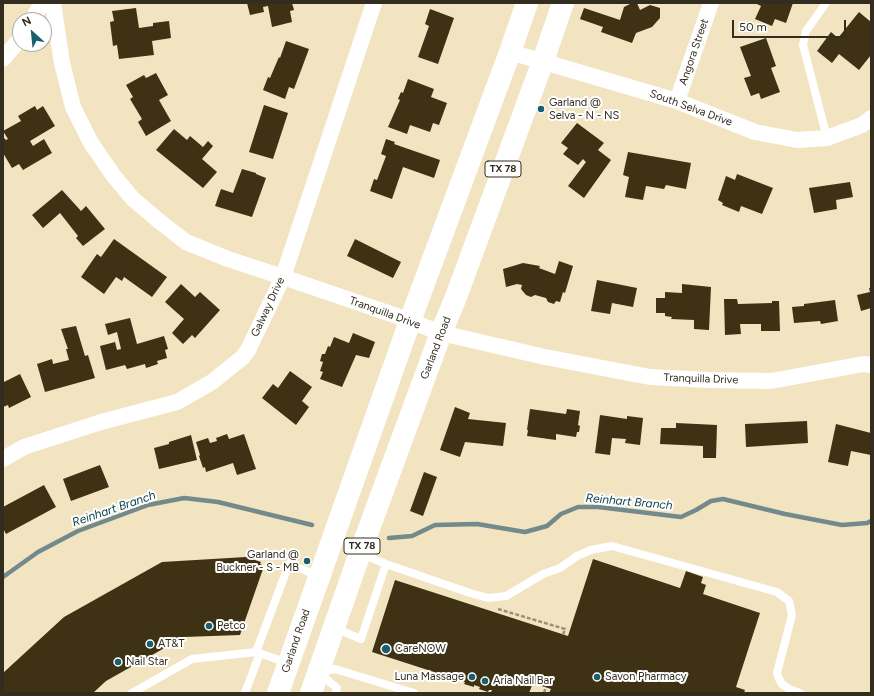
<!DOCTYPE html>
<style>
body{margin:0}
#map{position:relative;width:874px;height:696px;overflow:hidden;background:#f2e4c1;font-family:Figtree,sans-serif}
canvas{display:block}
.frame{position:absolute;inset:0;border:4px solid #332d20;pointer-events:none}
.north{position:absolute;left:12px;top:12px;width:40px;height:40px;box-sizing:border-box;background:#fff;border:1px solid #adaba6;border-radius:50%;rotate:333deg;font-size:11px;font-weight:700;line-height:16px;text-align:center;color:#332d20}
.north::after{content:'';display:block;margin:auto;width:14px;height:18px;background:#185f70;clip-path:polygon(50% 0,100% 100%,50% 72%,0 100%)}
.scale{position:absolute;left:732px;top:20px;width:114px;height:18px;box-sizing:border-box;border:2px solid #332d20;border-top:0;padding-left:5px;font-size:12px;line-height:14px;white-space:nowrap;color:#332d20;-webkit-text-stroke:3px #fff;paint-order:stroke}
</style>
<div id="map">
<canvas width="874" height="696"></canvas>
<div class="frame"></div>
<div class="north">N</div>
<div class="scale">50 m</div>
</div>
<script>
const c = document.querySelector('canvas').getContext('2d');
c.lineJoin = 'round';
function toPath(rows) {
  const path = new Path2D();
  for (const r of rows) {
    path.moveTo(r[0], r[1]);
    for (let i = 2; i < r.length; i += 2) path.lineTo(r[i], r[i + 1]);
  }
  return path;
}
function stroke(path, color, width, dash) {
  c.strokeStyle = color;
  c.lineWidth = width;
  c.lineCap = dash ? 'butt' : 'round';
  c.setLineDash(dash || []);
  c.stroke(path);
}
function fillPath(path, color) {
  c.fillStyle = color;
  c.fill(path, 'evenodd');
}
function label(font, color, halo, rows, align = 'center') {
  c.font = font + ' Figtree,sans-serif';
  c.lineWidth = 4;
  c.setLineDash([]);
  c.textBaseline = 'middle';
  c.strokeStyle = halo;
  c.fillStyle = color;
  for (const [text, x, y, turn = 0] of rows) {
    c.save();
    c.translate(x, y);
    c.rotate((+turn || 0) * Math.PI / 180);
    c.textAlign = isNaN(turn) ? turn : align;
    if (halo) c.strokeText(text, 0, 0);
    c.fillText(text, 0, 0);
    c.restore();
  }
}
stroke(toPath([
 [389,538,412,536,435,525,477,524,525,532,547,526,561,514,578,507,598,507,681,517,696,510,711,501,723,499,785,514,842,525,867,523,871,521],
 [3,577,38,552,78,531,148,505,184,498,218,502,312,525]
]), '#73898c', 4.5);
fillPath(toPath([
 [247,3,292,3,294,10,290,11,292,22,272,27,268,6,263,7,264,12,250,15],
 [632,3,637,3,640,10,650,5,660,8,660,18,652,27,636,33,632,43,601,32,603,27,580,19,584,8,620,20,624,7],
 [758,3,793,3,786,23,775,19,772,26,755,19,761,6,757,4],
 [136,8,139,28,153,26,153,23,169,21,171,38,152,41,154,55,119,59,117,45,113,46,110,22,114,21,112,11],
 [430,9,454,18,438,64,418,57,429,26,425,24],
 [859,12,871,22,871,55,859,70,839,54,832,63,817,51,831,32,838,38],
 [766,38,776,66,771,68,780,92,761,99,759,93,751,96,744,78,751,76,740,47],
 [286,41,309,49,294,89,289,87,285,99,263,90,268,77,270,78,279,57,280,58],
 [156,73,168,95,159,100,171,121,146,136,138,122,142,119,130,99,133,97,126,85,144,75,146,78],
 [408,79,434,89,431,97,447,103,439,125,433,123,430,132,410,125,407,134,388,127,400,100,398,99,401,92,403,93],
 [264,105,288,113,273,159,249,152],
 [35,106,37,110,43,106,55,126,30,141,33,146,44,139,52,153,23,170,19,164,12,168,3,153,3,139,4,138,6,140,8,139,3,131,21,121,18,116],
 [577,123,604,143,598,150,611,160,584,198,568,186,586,162,583,159,578,165,563,154,568,148,561,143],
 [174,129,187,140,190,136,203,147,208,141,213,146,202,159,217,172,203,188,156,150],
 [386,139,395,142,394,144,440,160,434,178,403,167,392,199,370,191,374,179,377,180,386,156,381,154],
 [628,152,691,163,686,189,666,185,664,189,646,186,643,200,625,197,629,177,623,175],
 [242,169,256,173,256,174,266,178,252,217,215,206,221,189,233,193],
 [737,174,773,188,762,214,741,206,739,212,722,205,723,203,718,200,726,176,735,180],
 [850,182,853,197,836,200,837,209,814,213,809,188],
 [62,190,81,211,86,206,105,229,83,246,76,238,78,236,60,213,43,228,32,215],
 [114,239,167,277,152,297,124,277,122,281,116,277,104,294,81,277,97,254,101,257],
 [355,239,401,262,393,278,347,256],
 [559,261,573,266,565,293,563,292,560,302,556,301,554,304,548,302,546,298,535,295,531,297,526,295,521,289,522,285,517,284,506,287,503,269,523,263,540,266,539,268,555,274],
 [597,280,637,288,633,307,612,303,610,314,591,311],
 [181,284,195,297,200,292,220,310,195,338,192,335,183,344,172,333,184,319,165,302],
 [682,284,711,287,709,330,694,329,694,320,671,319,672,317,665,316,665,313,656,313,656,298,665,298,665,292,682,293],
 [869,288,871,288,871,308,861,311,857,295,870,292],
 [724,299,737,299,738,304,772,303,772,301,779,301,780,331,761,331,761,324,740,324,741,334,725,335],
 [835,300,838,321,821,324,820,321,794,323,792,307,804,306,804,304],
 [130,318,137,344,164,336,168,349,165,350,167,358,157,361,158,364,146,368,145,364,127,369,125,365,106,370,100,346,115,342,117,350,121,349,117,332,108,335,105,324],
 [76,326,85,356,88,355,95,378,45,392,37,364,52,359,53,364,69,360,66,349,68,349,61,329],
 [353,333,375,342,369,358,356,355,342,387,320,379,323,372,320,371,323,362,320,361,322,354,325,354,328,346,330,347,334,337,349,343],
 [290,371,312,387,302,401,309,407,296,425,262,398,273,384,278,388],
 [20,374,31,397,9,408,8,405,3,407,3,379,4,382],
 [455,407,470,413,468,419,506,423,503,446,465,442,460,457,440,450],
 [530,409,566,414,567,409,580,411,578,425,580,426,579,432,577,432,576,437,556,434,556,440,527,436,528,430,527,430],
 [600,415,627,419,627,416,643,418,640,445,625,443,626,439,612,438,610,455,595,453],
 [807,421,808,443,746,447,745,424],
 [676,423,717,425,716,458,703,458,703,446,660,444,661,428,676,428],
 [836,424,871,433,871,455,851,451,848,466,828,462],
 [227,434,229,439,244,434,256,469,237,475,233,463,206,472,205,467,203,468,199,456,200,455,196,442,208,438,210,443,217,441,216,438],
 [191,435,197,460,159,469,154,448,169,444,169,442],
 [100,465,109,487,71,501,63,479],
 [424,472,437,477,423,516,410,511],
 [44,485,56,507,6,534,3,528,3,507],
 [246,557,261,562,260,564,264,566,240,635,184,637,106,681,93,693,3,693,3,673,64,617,162,562],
 [593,559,680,588,686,571,703,577,701,583,706,585,703,594,760,613,736,687,745,690,744,693,549,693,551,689,533,683,529,693,492,693,491,692,492,690,489,690,488,692,479,689,480,687,474,685,474,687,464,684,465,682,372,652,395,580,568,636]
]), '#3e3114');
stroke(toPath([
 [498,609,565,629,563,635],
 [544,693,546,687]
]), '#9b9178', 2.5, [4, 2]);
stroke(toPath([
 [826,3,806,31,803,45,827,138],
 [360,553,386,564,470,593,488,598,506,596,543,574,560,568,577,556,591,550,612,546,777,592,789,601,792,615,777,673,779,679,782,684,789,689,800,693],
 [335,628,361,639,386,564],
 [256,652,289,564,319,576],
 [320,672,335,669,414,693],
 [319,673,337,688,336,693],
 [132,693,192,659,256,652,288,663],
 [245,693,260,653]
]), '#fff', 8);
stroke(toPath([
 [53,3,62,63,73,107,91,143,113,175,133,199,159,221,186,242,228,259,283,277,397,316,441,333,545,357,650,377,709,380,771,381,864,364,871,365],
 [32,20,42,3],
 [510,52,677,101,755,132,797,140,827,138,862,125,871,118],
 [3,59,20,39],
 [677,101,711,3],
 [3,459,24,447,101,422,177,402,212,382,243,357,248,350,283,277,374,3]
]), '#fff', 16);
stroke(toPath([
 [278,693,410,321,510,52,527,3],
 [311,693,360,553,441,333,456,297,543,61,563,3]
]), '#fff', 22);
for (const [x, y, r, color] of [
 [541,109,4,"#185f70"],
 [307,561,4,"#185f70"],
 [209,626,4,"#185f70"],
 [150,644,4,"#185f70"],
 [386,649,5,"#185f70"],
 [118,662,4,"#185f70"],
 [472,677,4,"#185f70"],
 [597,677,4,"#185f70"],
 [485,681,4,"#185f70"]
]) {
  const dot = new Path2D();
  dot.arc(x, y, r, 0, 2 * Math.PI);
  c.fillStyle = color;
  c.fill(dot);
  stroke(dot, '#fff', 1.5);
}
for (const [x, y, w] of [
 [503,169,36],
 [362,546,36]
]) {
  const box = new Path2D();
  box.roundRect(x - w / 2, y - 8, w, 16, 3);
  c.fillStyle = '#fff';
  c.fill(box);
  stroke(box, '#332d20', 1);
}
label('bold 10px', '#332d20', null, [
 ["TX 78",503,169],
 ["TX 78",362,546]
]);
label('11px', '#332d20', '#fff', [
 ["Angora Street",694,52,-71],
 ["South Selva Drive",691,108,20],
 ["Galway Drive",268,307,-65],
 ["Tranquilla Drive",385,313,20],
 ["Garland Road",436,348,-69],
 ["Tranquilla Drive",701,379,2],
 ["Garland Road",296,641,-71]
]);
label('11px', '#332d20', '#fff', [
 ["Garland @",549,103],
 ["Selva - N - NS",549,116],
 ["Garland @",299,555,"right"],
 ["Buckner - S - MB",299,568,"right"],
 ["Petco",217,626],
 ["AT&T",158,644],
 ["CareNOW",395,649],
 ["Nail Star",126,662],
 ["Luna Massage",464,677,"right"],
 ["Savon Pharmacy",605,677],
 ["Aria Nail Bar",493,681]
], 'left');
label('italic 12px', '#073d49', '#fff', [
 ["Reinhart Branch",629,502,5],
 ["Reinhart Branch",114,509,-19]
]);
</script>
